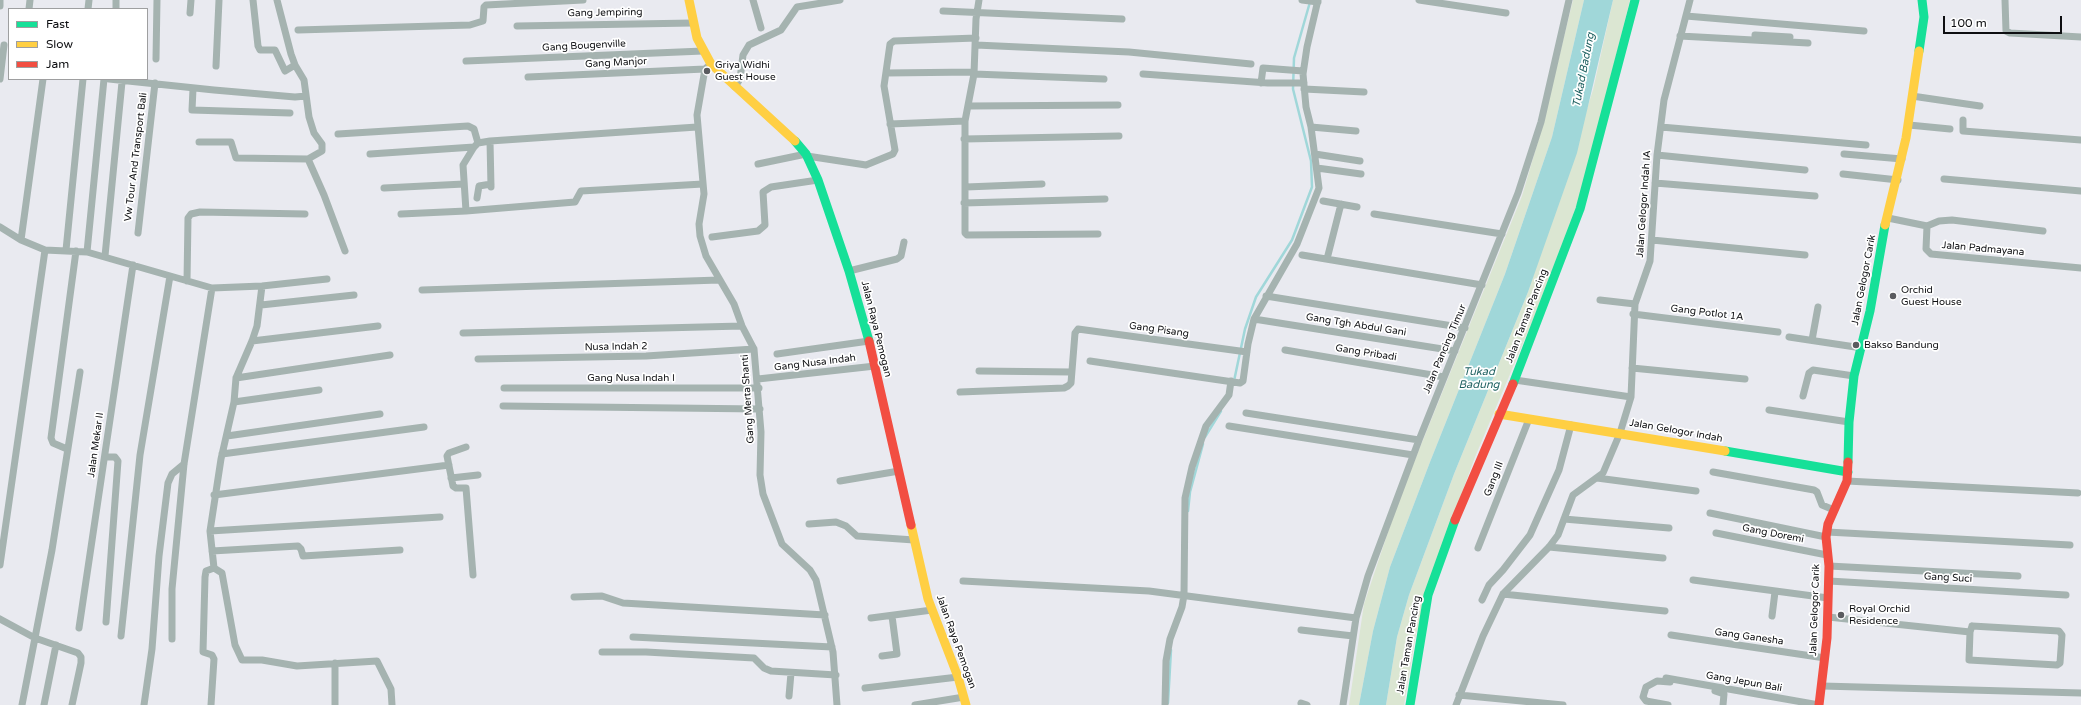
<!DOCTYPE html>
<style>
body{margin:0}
#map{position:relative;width:2081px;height:705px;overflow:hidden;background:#e9eaf0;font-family:"Varela Round",sans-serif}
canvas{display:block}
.legend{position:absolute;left:8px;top:8px;width:140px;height:72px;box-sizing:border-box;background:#fff;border:1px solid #9e9fa0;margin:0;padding:5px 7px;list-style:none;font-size:12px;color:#0d0e11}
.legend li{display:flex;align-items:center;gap:8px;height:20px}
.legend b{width:20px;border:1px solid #9e9fa0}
.scale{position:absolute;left:1943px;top:16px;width:119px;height:18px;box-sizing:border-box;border:2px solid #0d0e11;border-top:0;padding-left:5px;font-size:12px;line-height:14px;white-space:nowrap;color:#0d0e11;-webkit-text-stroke:3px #fff;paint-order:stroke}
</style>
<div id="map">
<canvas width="2081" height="705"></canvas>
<ul class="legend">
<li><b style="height:5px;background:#16e098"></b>Fast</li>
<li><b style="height:5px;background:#ffcf43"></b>Slow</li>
<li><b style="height:5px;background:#f24e42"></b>Jam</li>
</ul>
<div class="scale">100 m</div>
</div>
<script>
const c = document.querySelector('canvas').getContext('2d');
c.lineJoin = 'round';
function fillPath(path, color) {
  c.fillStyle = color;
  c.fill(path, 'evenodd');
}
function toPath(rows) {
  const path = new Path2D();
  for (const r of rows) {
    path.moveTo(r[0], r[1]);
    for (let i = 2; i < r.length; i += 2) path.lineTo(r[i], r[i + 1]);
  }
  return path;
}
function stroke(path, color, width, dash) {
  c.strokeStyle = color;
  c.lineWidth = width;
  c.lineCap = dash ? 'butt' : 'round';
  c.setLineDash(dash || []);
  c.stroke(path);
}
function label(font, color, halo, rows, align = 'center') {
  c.font = font + ' "Varela Round",sans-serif';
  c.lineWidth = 3.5;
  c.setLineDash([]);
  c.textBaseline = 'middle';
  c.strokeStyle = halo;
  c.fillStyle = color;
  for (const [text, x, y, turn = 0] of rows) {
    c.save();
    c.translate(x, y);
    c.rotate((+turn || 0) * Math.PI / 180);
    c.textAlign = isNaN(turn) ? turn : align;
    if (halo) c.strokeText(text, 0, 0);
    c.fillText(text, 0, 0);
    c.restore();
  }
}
fillPath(toPath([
 [1573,0,1584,0,1552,137,1505,274,1430,462,1390,567,1373,631,1359,705,1349,705,1364,604,1399,499,1522,196,1541,131],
 [1613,0,1630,0,1582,191,1535,315,1475,457,1452,520,1416,634,1404,705,1386,705,1397,637,1409,595,1454,474,1528,292,1593,90]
]), '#dbe6d2');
fillPath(toPath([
 [1584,0,1613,0,1577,153,1528,292,1454,474,1409,595,1397,637,1386,705,1359,705,1373,631,1390,567,1430,462,1505,274,1552,137]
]), '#a0d7d9');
stroke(toPath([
 [1234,381,1245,329,1256,297,1292,240,1312,187,1311,161,1293,89,1294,58,1310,2],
 [1205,437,1221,411],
 [1188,511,1190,492,1203,444],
 [1168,703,1171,650]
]), '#a0d7d9', 2.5);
stroke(toPath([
 [253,0,258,46,260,50,275,50,285,71,295,65],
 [753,0,761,28],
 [979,0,976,19,974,74,965,121,965,233,967,235,1098,234],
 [1302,0,1318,2],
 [1419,0,1506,13],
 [2005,0,2006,31,2010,33,2081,37],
 [0,6,0,0],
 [29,9,30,0],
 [88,9,89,0],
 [116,9,116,0],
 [943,11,1122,19],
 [190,13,191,0],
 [1686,16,1864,31],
 [517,26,693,23],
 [298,30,470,25,483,21,484,7,486,5,583,0],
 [1755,35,1790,37],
 [1680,36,1808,43],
 [976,45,1129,52,1251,64],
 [156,59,157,0],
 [466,61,703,51],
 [711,64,705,69,697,115,704,194,699,224,700,236,706,256,734,304,742,326,754,349,761,432,760,475,763,494,782,544,810,570,816,580,833,652,837,705],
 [216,66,219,0],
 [886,73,974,72],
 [974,74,1104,79],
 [1143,74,1268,83,1304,83],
 [528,77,705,69],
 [0,79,4,45],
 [109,79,214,90,295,97,306,96],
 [1261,83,1263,68,1303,71],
 [735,87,740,79,743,55,749,45,781,30,797,7,840,0],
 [193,89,192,110,290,113],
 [1304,89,1364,92],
 [1912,96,1980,106],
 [970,106,1118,105],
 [1963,120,1963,131,2081,140],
 [890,124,965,121],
 [1909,125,1950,129],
 [1311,127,1356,131],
 [1661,127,1866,145],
 [338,134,468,126,474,129,478,143],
 [964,139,1119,136],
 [490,141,491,187],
 [199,142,231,142,236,158,308,159,322,151,322,144,314,133,309,117,304,80,295,65,291,54,277,0],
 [370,154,474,147],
 [1315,154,1360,161],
 [1844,154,1902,159],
 [1657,155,1805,170],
 [807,156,866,165,893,154,895,150,884,86,890,44,894,41,976,38],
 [308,159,324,195,345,251],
 [758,164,806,154],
 [1317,168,1361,174],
 [1843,174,1898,180],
 [1944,179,2081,191],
 [1655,183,1815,196],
 [966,187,1042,184],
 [384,188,464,184],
 [477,198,479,186,491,184],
 [1323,201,1357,207],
 [964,203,1105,199],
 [466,211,463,165,474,147,478,143,490,141,697,127],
 [401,214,466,211,575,202,581,191,703,184],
 [1374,214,1502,234],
 [1888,218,1927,226],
 [1927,226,1926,249,1931,254,2081,268],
 [1927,226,1939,221,1952,220,2043,231],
 [0,227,21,240,45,250,87,252,212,288,262,286,327,279],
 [138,233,155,83],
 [712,237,758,231,765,225,763,192,771,187,818,180],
 [21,240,43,79],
 [1652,240,1805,255],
 [66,250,83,79],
 [87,252,104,79],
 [1302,255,1482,285],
 [105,256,122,82],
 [1327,259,1341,204],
 [849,271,897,259,901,256,904,242],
 [187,281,188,218,191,214,200,212,305,214],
 [422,290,719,280],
 [1266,296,1465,328],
 [1600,300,1635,304],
 [261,305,354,295],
 [1633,314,1778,332],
 [1254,319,1455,351],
 [463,333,742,326],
 [1789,337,1862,348],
 [1812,340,1818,307],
 [252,341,378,326],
 [1285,350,1444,377],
 [777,354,869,341],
 [478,359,646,356,754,349],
 [1090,361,1240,383,1243,381,1248,344,1254,319,1297,244,1319,188,1311,127,1306,107,1303,74,1307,47,1318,0],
 [1632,368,1745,379],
 [979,371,1071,372],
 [236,378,390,355],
 [758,379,875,366],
 [1515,380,1631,397],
 [504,388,759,388],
 [960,392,1064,388,1068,386,1071,383,1075,333,1078,329,1247,352],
 [1803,396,1809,373,1813,370,1854,376],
 [234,402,319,390],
 [503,406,760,409],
 [1769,410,1849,422],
 [1246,413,1419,440],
 [1229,426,1413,455],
 [227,436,380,414],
 [466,447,449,453,447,456,453,486,456,488,466,488,473,575],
 [67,449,53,443,51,438,76,251],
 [222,454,424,427],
 [105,457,115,457,118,461,106,622],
 [1713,472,1814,490,1817,492,1822,505,1834,510],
 [451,478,478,475],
 [1597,478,1696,491],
 [840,481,899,471],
 [1847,481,2078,493],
 [214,495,449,465],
 [1710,513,1826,537],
 [1564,519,1669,528],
 [809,524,836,522,846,526,857,536,914,540],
 [210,531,440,517],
 [1827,532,2070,545],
 [1716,533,1827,555],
 [1549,547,1663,558],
 [1478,548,1529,419],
 [212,551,298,546,301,549,303,556,400,550],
 [0,565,45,250],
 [1829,566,2018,576],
 [214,568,222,573,235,645,242,660,262,660,297,666,377,661,391,689,392,705],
 [1693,580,1828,598],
 [963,581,1149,591,1356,618],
 [1829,581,2066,595],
 [1503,594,1665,611],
 [574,597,602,596,623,603,825,615],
 [1482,600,1489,585,1503,570,1530,535,1559,470,1571,425],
 [1772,616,1775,592],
 [1828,617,1970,632],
 [871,618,932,610],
 [0,619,35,638,78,653,81,657,81,663,72,705],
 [1972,626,2059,631,2062,635,2060,663,2057,665,1969,660,1970,632,1972,626],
 [79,628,133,265],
 [1301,630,1353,636],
 [1671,635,1825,658],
 [121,636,140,455,170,276],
 [633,637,832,647],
 [172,639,172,589,184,464,212,288],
 [602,652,646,652,754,658,764,668,771,671,836,675],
 [882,656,897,654,892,616],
 [1666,678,1819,705],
 [1822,686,2081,693],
 [865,688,958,677],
 [1715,691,1724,694,1723,705],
 [1459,695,1563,705],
 [789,696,791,673],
 [1301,703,1307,705],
 [22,705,52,550,80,372],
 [44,705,56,645],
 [144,705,152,649,159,556,168,483,172,474,184,464],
 [211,705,214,659,212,655,203,652,205,577,206,571,214,568,210,531,221,459,234,402,236,378,252,341,257,326,262,286],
 [335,705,335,663],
 [915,705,964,697],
 [1165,705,1166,661,1170,639,1182,607,1184,595,1185,498,1192,467,1206,426,1229,395,1231,381],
 [1343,705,1356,618,1368,576,1419,440,1518,193,1541,122,1569,0],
 [1456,705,1483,636,1503,594,1549,547,1558,535,1573,495,1603,473,1620,433,1631,397,1635,304,1650,261,1657,155,1664,100,1690,0],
 [1668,705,1646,701,1643,697,1646,687,1657,681,1670,682]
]), '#a5b3b0', 7);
stroke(toPath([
 [1919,51,1924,17,1922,0],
 [795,141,806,154,818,180,849,271,869,341],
 [1513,384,1580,209,1635,0],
 [1725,451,1848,472],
 [1848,462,1849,422,1854,376,1870,311,1885,225],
 [1410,705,1428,595,1455,520]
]), '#16e098', 9);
stroke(toPath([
 [689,0,697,38,711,64,795,141],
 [1885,225,1906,138,1919,51],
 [1499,414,1725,451],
 [911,525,928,599,958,677,966,705]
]), '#ffcf43', 9);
stroke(toPath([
 [869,341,911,525],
 [1455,520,1513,384],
 [1819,705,1827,638,1829,566,1826,537,1828,524,1847,481,1848,462]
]), '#f24e42', 9);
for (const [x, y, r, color] of [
 [707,71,4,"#5a5b5f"],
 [1893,296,4,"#5a5b5f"],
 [1856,345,4,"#5a5b5f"],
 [1841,615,4,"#5a5b5f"]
]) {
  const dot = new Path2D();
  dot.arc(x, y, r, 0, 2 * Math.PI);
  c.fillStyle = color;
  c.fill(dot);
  stroke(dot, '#fff', 1.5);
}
label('10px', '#0d0e11', '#fff', [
 ["Gang Jempiring",605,13,-1],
 ["Gang Bougenville",584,46,-3],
 ["Gang Manjor",616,63,-3],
 ["Vw Tour And Transport Bali",136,157,-83],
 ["Jalan Gelogor Indah IA",1644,204,-86],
 ["Jalan Padmayana",1983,249,5],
 ["Jalan Gelogor Carik",1864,280,-79],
 ["Gang Potlot 1A",1707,313,7],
 ["Jalan Taman Pancing",1527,316,-69],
 ["Gang Tgh Abdul Gani",1356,325,9],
 ["Jalan Raya Pemogan",876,329,76],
 ["Gang Pisang",1159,330,8],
 ["Nusa Indah 2",616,347,-1],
 ["Jalan Pancing Timur",1445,349,-67],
 ["Gang Pribadi",1366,353,9],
 ["Gang Nusa Indah",815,363,-7],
 ["Gang Nusa Indah I",631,378],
 ["Gang Merta Shanti",748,399,-94],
 ["Jalan Gelogor Indah",1676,431,10],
 ["Jalan Mekar II",96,445,-82],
 ["Gang III",1494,479,-69],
 ["Gang Doremi",1773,534,11],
 ["Gang Suci",1948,578,3],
 ["Jalan Gelogor Carik",1815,610,-88],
 ["Gang Ganesha",1749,637,8],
 ["Jalan Raya Pemogan",956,642,70],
 ["Jalan Taman Pancing",1409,645,-80],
 ["Gang Jepun Bali",1744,682,10]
]);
label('10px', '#0d0e11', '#fff', [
 ["Griya Widhi",715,65],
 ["Guest House",715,77],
 ["Orchid",1901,290],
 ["Guest House",1901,302],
 ["Bakso Bandung",1864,345],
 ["Royal Orchid",1849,609],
 ["Residence",1849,621]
], 'left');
label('italic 11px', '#1f6161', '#fff', [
 ["Tukad Badung",1584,70,-79],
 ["Tukad",1479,372],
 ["Badung",1479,385]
]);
</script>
